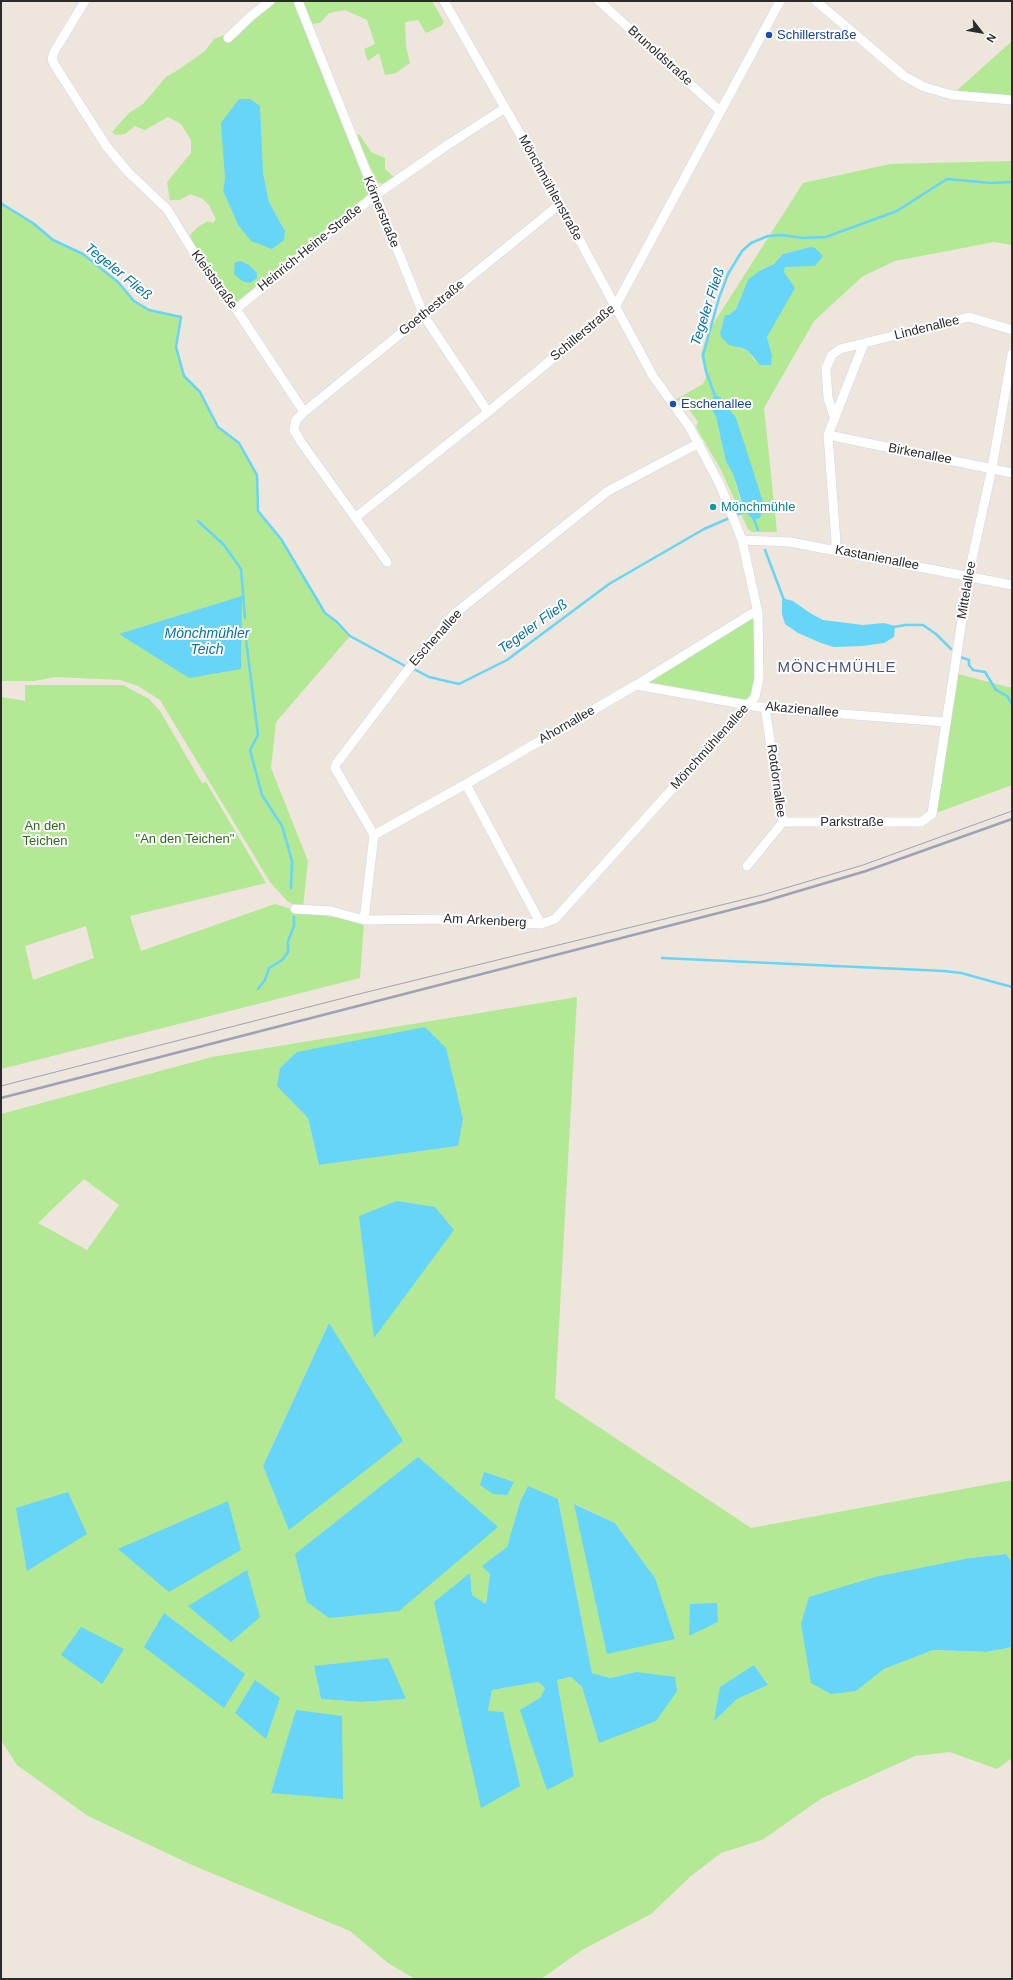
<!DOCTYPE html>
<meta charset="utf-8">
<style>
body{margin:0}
#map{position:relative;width:1013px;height:1980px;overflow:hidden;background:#eee5dc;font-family:Helvetica,sans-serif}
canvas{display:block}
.frame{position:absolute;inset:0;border:2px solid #2b2b2b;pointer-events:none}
.north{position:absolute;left:961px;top:12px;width:40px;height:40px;-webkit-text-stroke:3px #fff;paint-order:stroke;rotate:121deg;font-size:11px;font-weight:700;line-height:16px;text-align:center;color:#2b2b2b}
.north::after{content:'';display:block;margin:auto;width:14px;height:18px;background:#2b2b2b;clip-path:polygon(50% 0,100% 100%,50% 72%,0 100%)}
</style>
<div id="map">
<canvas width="1013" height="1980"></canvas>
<div class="frame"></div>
<div class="north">N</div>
</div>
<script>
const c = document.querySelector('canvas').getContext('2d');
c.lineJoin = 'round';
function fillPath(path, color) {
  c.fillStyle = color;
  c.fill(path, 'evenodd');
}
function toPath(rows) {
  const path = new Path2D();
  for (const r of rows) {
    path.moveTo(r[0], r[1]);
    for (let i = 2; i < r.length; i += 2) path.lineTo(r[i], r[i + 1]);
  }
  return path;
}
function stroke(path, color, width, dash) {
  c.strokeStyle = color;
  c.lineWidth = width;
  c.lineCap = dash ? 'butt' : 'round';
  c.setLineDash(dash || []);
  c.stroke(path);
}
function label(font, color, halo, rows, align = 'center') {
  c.font = font + ' Helvetica,sans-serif';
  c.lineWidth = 4;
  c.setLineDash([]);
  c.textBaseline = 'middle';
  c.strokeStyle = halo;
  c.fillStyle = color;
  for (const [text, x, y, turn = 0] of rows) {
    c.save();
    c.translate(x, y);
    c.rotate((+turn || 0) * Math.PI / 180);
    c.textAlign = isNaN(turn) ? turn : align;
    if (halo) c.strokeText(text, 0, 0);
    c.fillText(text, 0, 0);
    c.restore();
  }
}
fillPath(toPath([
 [278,1,294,1,372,195,238,303,233,304,195,248,190,235,198,227,208,221,213,223,216,219,209,205,203,199,190,194,180,200,170,200,167,182,191,153,191,140,181,124,168,117,145,130,135,126,125,134,116,135,112,132,129,113,143,104,166,77,181,68,205,51,214,39,227,34,237,37,260,13],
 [263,172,269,202,285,231,252,241,238,225,223,191,225,178],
 [302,1,432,1,444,22,441,26,426,33,418,20,405,22,406,46,410,63,396,73,385,75,379,53,368,61,364,49,375,44,367,20,345,10,329,13,320,23,312,24],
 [1012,41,1012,99,953,94],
 [359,134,371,152,385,158,385,169,394,177,386,184,378,183,356,137],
 [1012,161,1012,245,994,242,895,261,863,276,814,321,764,408,777,532,752,532,748,529,721,470,696,427,698,422,683,401,675,400,703,384,706,377,701,355,708,332,803,183,890,164],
 [810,247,803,267,797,265,785,266,771,329,767,337,772,355,755,361,748,351,736,346,725,315,729,315,736,309,744,290,759,271,774,264,783,254],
 [709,404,764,505,754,520,746,512,741,502,733,474,726,462,716,417],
 [1,201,2,204,33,223,53,240,83,254,118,282,134,301,149,310,181,317,176,347,184,376,200,392,218,427,239,443,257,475,258,511,281,539,325,613,337,622,350,636,276,722,271,768,308,861,303,907,296,906,287,901,270,882,160,700,138,686,120,680,56,677,34,681,1,681],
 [758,614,755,697,747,704,637,684],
 [958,674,1012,688,1012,785,936,813],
 [25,685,123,685,149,699,160,711,202,783,206,782,266,883,130,916,141,951,275,904,301,912,364,922,360,978,1,1069,1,697,25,701],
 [86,926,94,958,33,980,25,946],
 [577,997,555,1398,751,1528,1012,1480,1012,1563,1005,1554,970,1558,856,1691,884,1669,933,1650,987,1652,1012,1647,1012,1758,997,1769,950,1752,915,1756,822,1798,762,1840,721,1853,691,1876,651,1914,582,1950,541,1979,415,1979,388,1963,350,1931,190,1864,88,1816,17,1765,1,1740,1,1114,212,1057],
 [308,1118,458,1146,319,1165],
 [84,1179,119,1205,87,1250,38,1223],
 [329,1323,290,1530,263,1466],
 [558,1499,592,1673,610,1678,636,1672,599,1743,582,1687,571,1677,557,1680,574,1776,540,1698,545,1688,538,1682,492,1690,488,1711,434,1602,470,1574,472,1595,486,1604,490,1574,483,1566,507,1547,520,1502],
 [575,1504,615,1523,655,1578],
 [754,1665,768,1685,737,1699],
 [314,1666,406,1699,362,1702,321,1699]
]), '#b3e894');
fillPath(toPath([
 [239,99,250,99,260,106,263,172,269,202,285,231,284,240,272,249,251,241,238,225,223,191,225,178,221,123],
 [810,247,815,248,823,256,815,266,785,267,784,272,795,288,767,337,772,355,771,365,760,365,748,351,742,348,729,345,723,339,720,334,725,315,729,315,736,309,748,280,759,271,774,264,783,254],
 [241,261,249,265,257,273,257,278,250,283,242,281,234,274,235,262],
 [715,395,720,397,736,418,764,505,760,518,754,520,745,512,733,474,726,462,716,417,709,404],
 [242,596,241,669,189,678,119,634],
 [782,598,793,601,810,613,823,620,863,625,884,623,895,626,894,637,884,643,862,646,834,647,821,643,798,633,785,624,782,614],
 [425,1027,446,1048,463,1119,458,1146,319,1165,308,1118,277,1086,280,1068,297,1052],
 [397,1201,435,1207,454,1230,374,1338,359,1216],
 [329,1323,403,1441,289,1530,263,1466],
 [418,1457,498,1527,399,1611,329,1618,307,1602,295,1554],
 [484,1472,514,1482,507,1495,493,1494,480,1485],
 [528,1486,558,1499,592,1673,610,1678,636,1672,675,1677,677,1691,656,1721,599,1743,582,1687,571,1677,557,1680,574,1776,547,1790,520,1710,540,1698,545,1688,538,1682,492,1690,488,1711,503,1712,520,1786,481,1808,434,1602,470,1573,472,1595,486,1604,490,1574,482,1566,507,1547,520,1502],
 [68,1492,87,1534,27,1571,16,1508],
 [228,1501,241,1550,169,1592,118,1549],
 [574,1504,615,1523,655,1578,675,1639,607,1654],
 [1006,1554,1012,1563,1012,1647,987,1652,933,1650,884,1669,856,1691,831,1694,811,1683,801,1624,809,1597,875,1577,970,1558],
 [247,1570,260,1617,231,1642,188,1606],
 [717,1603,718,1622,689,1636,690,1604],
 [164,1613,245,1674,224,1708,144,1647],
 [81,1627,124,1649,102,1684,61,1655],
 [388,1658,406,1699,362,1702,321,1699,314,1666],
 [754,1665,768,1685,737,1699,714,1721,720,1687],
 [255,1680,280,1698,266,1739,235,1713],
 [296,1710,342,1716,343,1799,271,1793]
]), '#67d5f7');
stroke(toPath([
 [1,202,2,204,33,223,53,240,83,254,118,282,134,301,149,310,181,317,176,347,184,376,200,392,218,427,239,443,257,475,258,511,281,539,325,613,337,622,350,636,407,667],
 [715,396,706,371,703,355,719,298,728,274,742,251,751,243,768,236,782,235,803,238,826,237,897,211,947,179,991,183,1012,182],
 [753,517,758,530],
 [198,521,224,545,241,569,245,618],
 [765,550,784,600],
 [893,627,906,625,923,625,936,634,951,649],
 [245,632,258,735,250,750,262,795,282,826,292,861,291,888],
 [960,657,969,660,969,665,973,670,985,672,996,690,1007,696,1012,704],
 [412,668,429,677,459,684,507,660,609,584,704,529,748,510],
 [662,958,944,971,961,973,1012,987],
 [258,989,265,980,269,968,282,960,288,952,288,941,294,926,294,917]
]), '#67d5f7', 2.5);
const minor = toPath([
 [85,1,54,52,52,59,54,64,107,147,128,172,167,209,196,256,236,309,304,412,296,420,294,430,301,442,387,562],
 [298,1,424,316,488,412],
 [599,1,720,111],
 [816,1,904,76,924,87,952,95,1012,100],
 [228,38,251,16,270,1],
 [236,309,374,196,449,144,505,108],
 [304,412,560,204],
 [835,419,828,398,826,368,832,355,840,349,969,317,1012,330],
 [828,435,1012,473],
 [356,517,488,412,615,307,780,1],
 [742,540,790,542,1012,585],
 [835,550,836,542,828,435,864,343],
 [636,685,765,708,945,722],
 [466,784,541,924],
 [783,822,921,822,932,814,970,568,992,468,1012,354],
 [374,835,466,784,636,685,751,614,758,613],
 [747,866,783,822,765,708],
 [295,909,331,911,364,920,451,919,541,924,555,919,755,697,759,678,758,613,742,540,720,485,690,428,653,376,560,204,444,1],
 [364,920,374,835,335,768,336,764,407,671,453,615,608,491,699,443]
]);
stroke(minor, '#d1d5e4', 10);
stroke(minor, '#fff', 9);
stroke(toPath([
 [1,1086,363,993,762,895,863,865,1012,811]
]), '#9ea2b6', 1);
stroke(toPath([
 [1,1098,765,901,866,871,1012,819]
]), '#9ea2b6', 2.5);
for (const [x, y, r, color] of [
 [769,35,4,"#1a4fb4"],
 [673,404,4,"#1a4fb4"],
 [713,507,4,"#0f9aa8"]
]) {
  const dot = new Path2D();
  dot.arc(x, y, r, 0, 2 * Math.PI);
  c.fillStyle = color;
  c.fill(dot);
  stroke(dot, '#fff', 1.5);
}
label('13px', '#164399', '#fff', [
 ["Schillerstraße",777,35],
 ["Eschenallee",681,404]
], 'left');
label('13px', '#2b2b2b', '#fff', [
 ["Brunoldstraße",660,56,42],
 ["Mönchmühlenstraße",550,188,61],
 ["Körnerstraße",381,212,68],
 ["Heinrich-Heine-Straße",310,248,-39],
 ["Kleiststraße",214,280,54],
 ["Goethestraße",432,308,-39],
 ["Lindenallee",927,328,-14],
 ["Schillerstraße",583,333,-40],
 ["Birkenallee",920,454,11],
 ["Kastanienallee",877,558,11],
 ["Mittelallee",967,590,-80],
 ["Eschenallee",436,638,-48],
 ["Akazienallee",802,710,5],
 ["Ahornallee",567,725,-30],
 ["Mönchmühlenallee",710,747,-48],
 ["Rotdornallee",776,781,82],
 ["Parkstraße",852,822],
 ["Am Arkenberg",485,921,3]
]);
label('13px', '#0d838f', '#fff', [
 ["Mönchmühle",721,507]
], 'left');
label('13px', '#2a6d15', '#fff', [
 ["An den",45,826],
 ["Teichen",45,841],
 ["\"An den Teichen\"",185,839]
]);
label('italic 14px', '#0473a5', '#fff', [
 ["Tegeler Fließ",118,272,39],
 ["Tegeler Fließ",708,307,-72],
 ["Tegeler Fließ",533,627,-36],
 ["Mönchmühler",207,634],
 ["Teich",207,650]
]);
c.letterSpacing = '1px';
label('15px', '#48537f', '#fff', [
 ["MÖNCHMÜHLE",837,668]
]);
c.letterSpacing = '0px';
</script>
